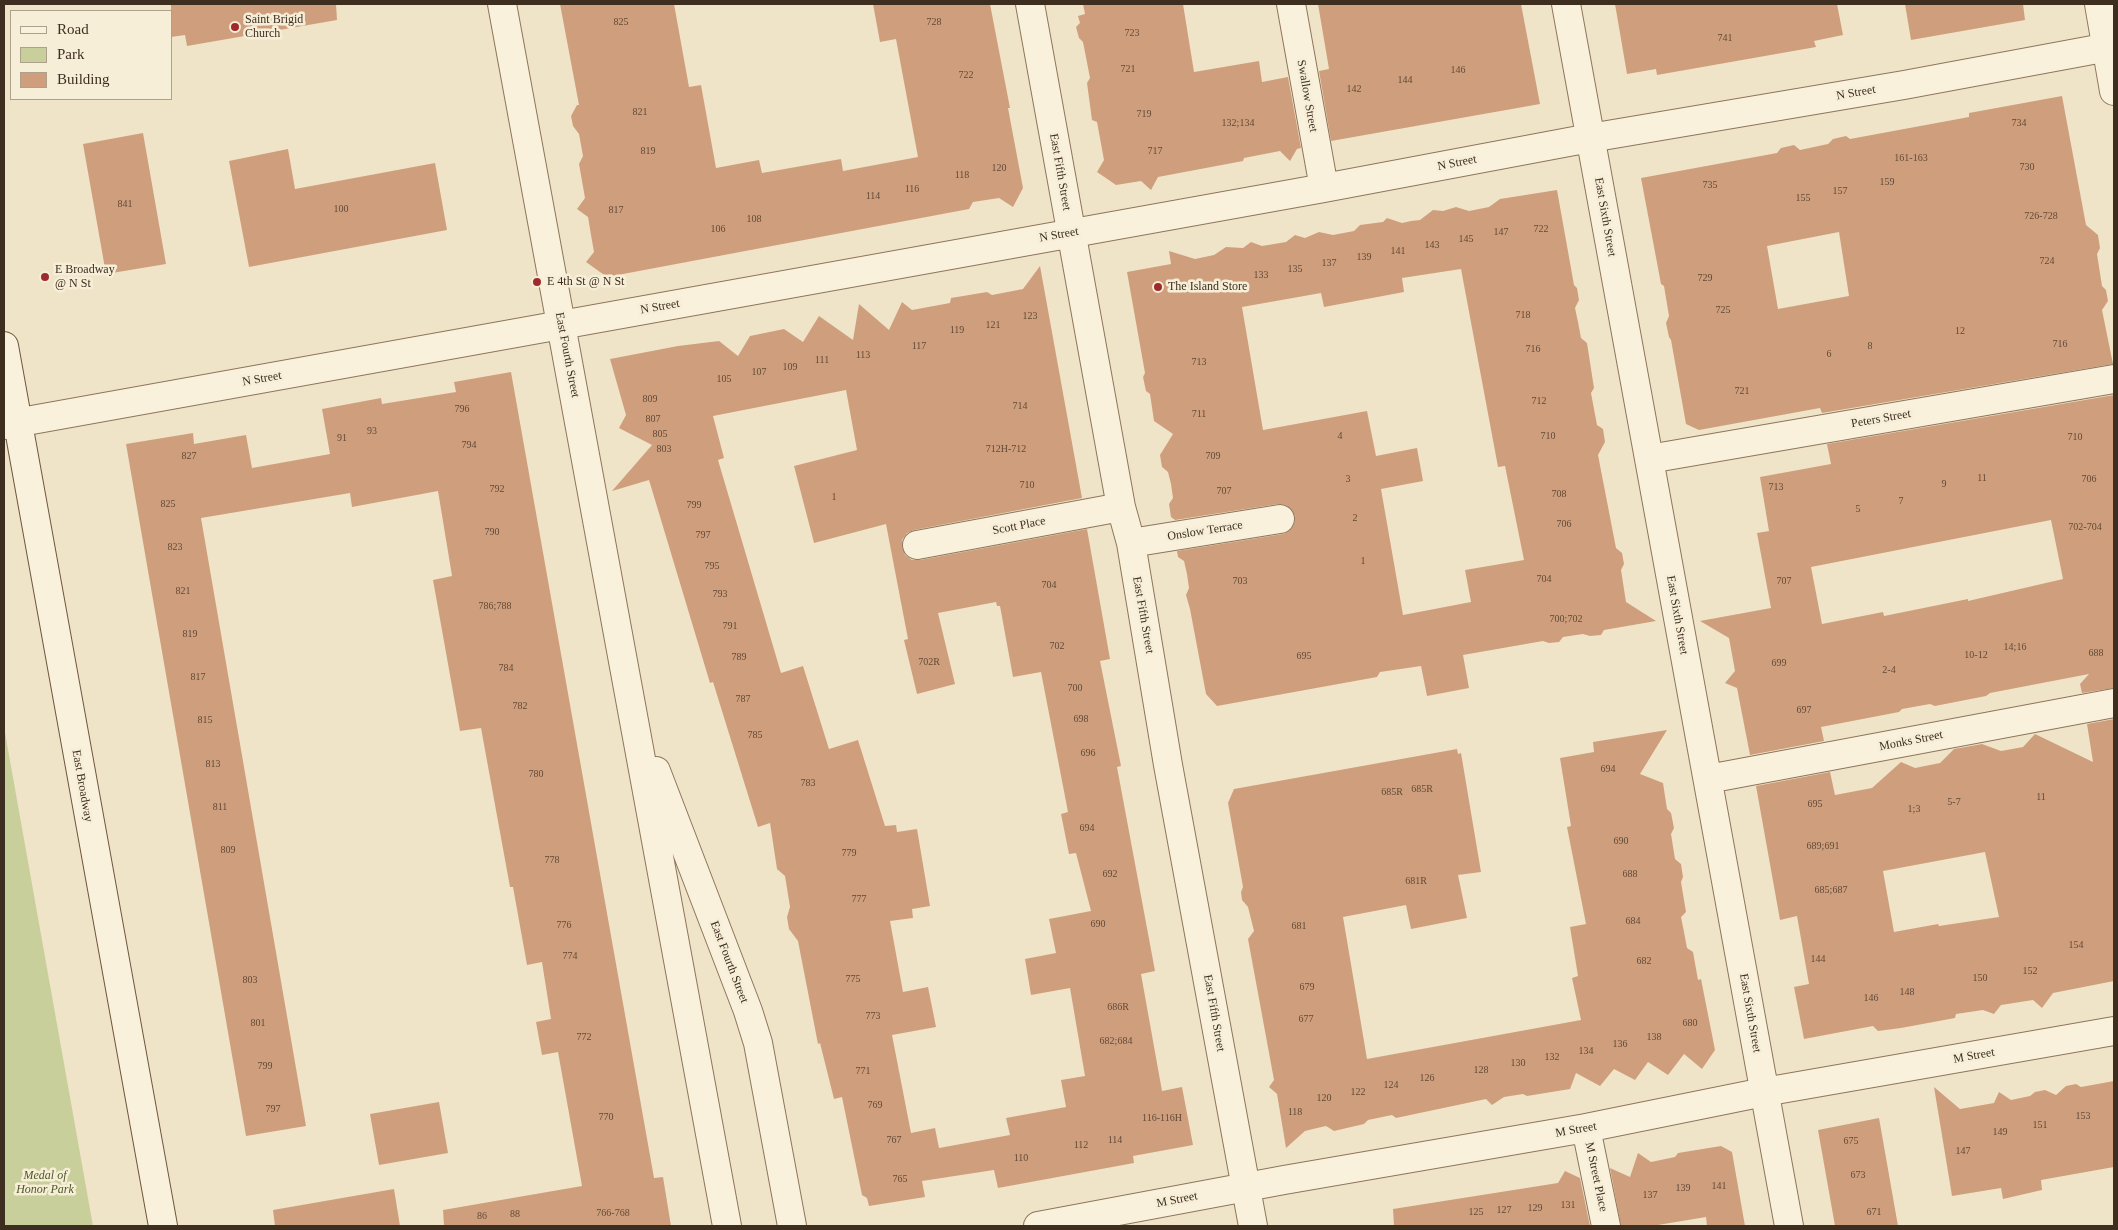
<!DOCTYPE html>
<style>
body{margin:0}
#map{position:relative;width:2118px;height:1230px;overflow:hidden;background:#f0e4c8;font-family:Georgia,serif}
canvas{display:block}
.frame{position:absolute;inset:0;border:5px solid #3d2e20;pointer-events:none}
.legend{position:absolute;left:10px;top:10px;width:162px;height:90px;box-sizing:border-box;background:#f7eed8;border:1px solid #ada18e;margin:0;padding:6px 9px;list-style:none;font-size:15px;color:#3d2e20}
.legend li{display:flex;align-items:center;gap:10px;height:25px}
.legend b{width:25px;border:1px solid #ada18e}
</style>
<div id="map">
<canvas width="2118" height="1230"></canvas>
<div class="frame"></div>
<ul class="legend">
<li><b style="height:6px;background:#faf1dc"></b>Road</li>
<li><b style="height:14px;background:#c9cf9b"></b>Park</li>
<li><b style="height:14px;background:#cf9f7d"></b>Building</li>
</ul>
</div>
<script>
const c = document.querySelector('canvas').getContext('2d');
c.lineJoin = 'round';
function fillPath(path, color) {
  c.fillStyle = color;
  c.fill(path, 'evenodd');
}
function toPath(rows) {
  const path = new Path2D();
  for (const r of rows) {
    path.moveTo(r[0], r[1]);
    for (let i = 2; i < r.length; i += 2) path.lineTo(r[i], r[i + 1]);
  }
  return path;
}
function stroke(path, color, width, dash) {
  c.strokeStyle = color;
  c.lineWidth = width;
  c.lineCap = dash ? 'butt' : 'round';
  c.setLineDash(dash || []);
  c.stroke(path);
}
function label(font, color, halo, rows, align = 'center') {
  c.font = font + ' Georgia,serif';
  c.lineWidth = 5;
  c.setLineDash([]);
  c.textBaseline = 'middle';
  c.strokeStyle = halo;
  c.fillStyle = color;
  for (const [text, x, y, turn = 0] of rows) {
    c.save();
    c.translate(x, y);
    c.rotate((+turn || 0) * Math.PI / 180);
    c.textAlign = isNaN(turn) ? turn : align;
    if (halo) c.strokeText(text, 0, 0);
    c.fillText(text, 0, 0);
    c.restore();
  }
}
fillPath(toPath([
 [4,727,93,1226,4,1226]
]), '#c9cf9b');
fillPath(toPath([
 [171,4,336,4,337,20,187,46,185,35,171,37],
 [560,4,674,4,689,87,701,85,716,168,759,160,762,173,841,159,843,171,918,157,896,39,880,42,873,4,990,4,1010,108,1008,108,1023,188,1013,207,999,198,973,202,969,209,607,277,586,262,594,252,591,235,588,217,577,209,585,198,579,164,583,156,579,134,573,126,571,116,577,105,579,105],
 [1083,4,1183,4,1194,72,1259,61,1262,82,1288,77,1301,148,1297,149,1290,161,1280,151,1244,158,1243,161,1158,177,1151,190,1141,181,1116,185,1097,172,1104,160,1097,122,1092,120,1087,83,1090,78,1083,42,1079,38,1076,27,1080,23,1078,16,1085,14],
 [1318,4,1521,4,1540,104,1331,141,1319,71,1329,69],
 [1615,4,1837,4,1843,35,1814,41,1816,47,1657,75,1656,69,1627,74],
 [1905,4,2023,4,2025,20,1911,40],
 [2062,96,2086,225,2098,235,2100,248,2097,254,2102,286,2106,290,2108,301,2102,310,2113,364,1822,413,1820,408,1699,430,1686,424,1671,340,1669,337,1666,323,1669,316,1664,286,1661,284,1641,178,1777,153,1781,148,1794,145,1800,150,1828,144,1833,139,1846,136,1850,139,1969,117,1969,113],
 [1839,232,1849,296,1778,309,1767,246],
 [143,133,166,264,106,274,83,144],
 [288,149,295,189,435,163,447,230,249,267,229,161],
 [1557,190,1574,285,1577,288,1579,300,1575,308,1578,322,1581,338,1587,343,1594,388,1591,393,1597,425,1603,429,1605,442,1598,455,1616,548,1622,553,1624,564,1621,570,1626,602,1656,621,1604,630,1601,635,1590,636,1583,634,1563,637,1559,642,1549,643,1543,641,1463,655,1469,688,1427,696,1421,666,1380,672,1377,677,1217,706,1206,694,1190,609,1186,595,1189,588,1187,574,1184,561,1178,557,1177,551,1283,534,1289,531,1294,525,1295,516,1292,510,1286,505,1278,504,1175,520,1171,517,1169,504,1173,498,1171,484,1168,472,1162,467,1160,455,1173,434,1154,421,1150,394,1146,391,1143,377,1145,373,1127,272,1171,264,1169,251,1195,259,1214,255,1226,247,1243,248,1251,242,1262,246,1286,242,1295,235,1305,238,1319,232,1333,235,1354,231,1360,225,1383,222,1387,218,1402,223,1411,221,1420,220,1433,210,1443,211,1456,207,1469,211,1489,207,1500,199],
 [1461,269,1498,467,1505,466,1524,560,1465,570,1471,602,1403,615,1381,489,1423,481,1417,448,1376,456,1367,411,1263,430,1242,307,1321,293,1324,307,1404,292,1402,278],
 [1040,266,1082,498,914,530,907,533,902,540,902,547,905,555,912,560,920,560,1087,529,1110,659,1100,661,1121,766,1117,767,1155,971,1141,974,1162,1091,1182,1087,1193,1145,1133,1156,1134,1163,998,1188,994,1170,922,1181,925,1197,869,1206,867,1198,862,1195,842,1097,834,1099,820,1043,818,1044,798,941,789,929,787,917,790,907,785,876,777,869,770,823,758,827,713,682,710,683,649,480,612,491,652,445,619,428,626,415,610,359,678,346,719,341,738,356,750,336,784,329,803,342,819,316,853,340,859,304,889,330,902,302,912,310,950,303,951,298,987,292,992,295,1023,289],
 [846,390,857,450,794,466,814,543,886,524,908,639,904,640,917,694,955,684,938,613,996,602,997,606,1000,606,1013,677,1041,672,1068,812,1061,814,1069,854,1076,853,1091,911,1049,919,1056,953,1025,959,1031,995,1070,988,1085,1076,1061,1080,1066,1107,1006,1118,1010,1135,939,1148,935,1128,911,1133,892,1035,936,1027,928,987,903,992,890,921,913,918,912,909,930,906,917,829,897,832,896,825,885,826,858,740,829,749,803,666,781,673,718,460,724,458,713,416],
 [511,372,654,1178,663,1177,671,1226,444,1226,443,1210,582,1186,558,1052,542,1055,536,1022,551,1019,542,962,527,965,513,887,510,887,481,728,460,731,433,580,452,576,438,491,352,507,350,493,201,518,306,1126,246,1136,126,444,193,433,194,444,246,435,252,468,330,454,322,409,381,398,382,404,456,392,454,382],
 [2114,395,2114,688,2082,693,2080,684,2089,674,1990,693,1986,696,1935,706,1930,704,1902,709,1899,712,1821,727,1824,741,1750,755,1737,688,1725,683,1735,671,1729,638,1700,621,1771,608,1757,533,1769,531,1760,477,1831,464,1827,444],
 [2051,520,2063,579,1968,601,1968,599,1884,616,1883,612,1822,624,1811,567],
 [2114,719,2114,981,2053,993,2042,1008,2033,1000,2001,1005,1994,1014,1983,1010,1956,1014,1955,1018,1901,1028,1878,1031,1873,1026,1804,1039,1794,987,1809,984,1797,916,1780,920,1756,786,1830,772,1835,795,1872,788,1901,762,1915,768,1940,763,1954,749,1982,744,2001,751,2023,747,2035,734,2093,762,2087,724],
 [1985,852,1999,917,1939,926,1938,924,1894,932,1883,871],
 [1667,730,1640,774,1663,783,1667,809,1671,813,1674,828,1671,834,1675,859,1681,864,1683,877,1681,882,1686,912,1681,917,1684,932,1687,948,1693,952,1698,980,1701,979,1715,1050,1702,1069,1684,1054,1668,1075,1648,1062,1635,1080,1614,1069,1600,1086,1576,1073,1570,1089,1527,1096,1523,1094,1504,1097,1492,1105,1486,1099,1396,1118,1392,1115,1368,1120,1364,1124,1334,1131,1326,1126,1313,1129,1305,1131,1286,1148,1277,1094,1269,1087,1274,1080,1248,939,1254,931,1248,907,1242,900,1241,892,1243,887,1228,803,1234,789,1457,749,1458,754,1461,753,1481,872,1458,875,1467,918,1411,929,1406,905,1343,917,1367,1059,1581,1020,1572,978,1578,976,1570,927,1586,924,1567,827,1571,826,1560,758,1594,752,1593,742],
 [2114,1081,2114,1167,2041,1180,2042,1190,2003,1199,2001,1188,1952,1196,1934,1087,1960,1109,1994,1103,1999,1092,2011,1100,2030,1096,2035,1092,2045,1090,2056,1095,2066,1086,2076,1084,2081,1087],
 [439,1102,448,1153,379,1165,370,1114],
 [1879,1118,1898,1226,1835,1226,1818,1130],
 [1721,1146,1732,1152,1745,1226,1707,1226,1706,1217,1652,1226,1621,1226,1610,1168,1630,1177,1638,1153,1651,1162,1675,1157,1678,1153],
 [1565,1171,1580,1178,1590,1226,1394,1226,1393,1209,1558,1183],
 [394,1189,400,1226,275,1226,273,1210]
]), '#cf9f7d');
const street = toPath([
 [502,4,727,1226],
 [1030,4,1121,507,1131,543,1168,765,1253,1226],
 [1291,4,1324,188],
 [1566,4,1789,1226],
 [2099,4,2114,91],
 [4,425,1324,188,1590,138,1904,85,2114,46],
 [1649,459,2114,379],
 [1131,543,1280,519],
 [917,545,1121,507],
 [656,771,748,1011,758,1043,792,1226],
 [1708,779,2114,703],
 [1586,1128,1606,1226],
 [1038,1226,1284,1180,1586,1128,1764,1092,2114,1031]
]);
const secondary = toPath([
 [4,346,163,1226]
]);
stroke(street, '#8d765c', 30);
stroke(secondary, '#6f573f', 30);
stroke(street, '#faf1dc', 28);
stroke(secondary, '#faf1dc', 28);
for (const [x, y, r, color] of [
 [235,27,5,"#9e2a2b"],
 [45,277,5,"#9e2a2b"],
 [537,282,5,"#9e2a2b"],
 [1158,287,5,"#9e2a2b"]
]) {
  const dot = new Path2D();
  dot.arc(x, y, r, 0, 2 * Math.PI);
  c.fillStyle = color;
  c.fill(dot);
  stroke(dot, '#f7eed8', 2);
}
label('10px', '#624a37', null, [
 ["825",621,22],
 ["728",934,22],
 ["723",1132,33],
 ["741",1725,38],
 ["721",1128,69],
 ["146",1458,70],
 ["722",966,75],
 ["144",1405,80],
 ["142",1354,89],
 ["821",640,112],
 ["719",1144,114],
 ["132;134",1238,123],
 ["734",2019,123],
 ["819",648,151],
 ["717",1155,151],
 ["161-163",1911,158],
 ["730",2027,167],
 ["120",999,168],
 ["118",962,175],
 ["159",1887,182],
 ["735",1710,185],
 ["116",912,189],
 ["157",1840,191],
 ["114",873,196],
 ["155",1803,198],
 ["841",125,204],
 ["100",341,209],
 ["817",616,210],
 ["726-728",2041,216],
 ["108",754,219],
 ["106",718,229],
 ["722",1541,229],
 ["147",1501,232],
 ["145",1466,239],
 ["143",1432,245],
 ["141",1398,251],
 ["139",1364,257],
 ["724",2047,261],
 ["137",1329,263],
 ["135",1295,269],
 ["133",1261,275],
 ["729",1705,278],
 ["725",1723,310],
 ["718",1523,315],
 ["123",1030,316],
 ["121",993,325],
 ["119",957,330],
 ["12",1960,331],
 ["716",2060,344],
 ["117",919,346],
 ["8",1870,346],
 ["716",1533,349],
 ["6",1829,354],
 ["113",863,355],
 ["111",822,360],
 ["713",1199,362],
 ["109",790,367],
 ["107",759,372],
 ["105",724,379],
 ["721",1742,391],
 ["809",650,399],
 ["712",1539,401],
 ["714",1020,406],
 ["796",462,409],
 ["711",1199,414],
 ["807",653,419],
 ["93",372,431],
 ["805",660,434],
 ["4",1340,436],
 ["710",1548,436],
 ["710",2075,437],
 ["91",342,438],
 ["794",469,445],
 ["803",664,449],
 ["712H-712",1006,449],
 ["827",189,456],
 ["709",1213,456],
 ["11",1982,478],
 ["3",1348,479],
 ["706",2089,479],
 ["9",1944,484],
 ["710",1027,485],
 ["713",1776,487],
 ["792",497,489],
 ["707",1224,491],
 ["708",1559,494],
 ["1",834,497],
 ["7",1901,501],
 ["825",168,504],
 ["799",694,505],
 ["5",1858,509],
 ["2",1355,518],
 ["706",1564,524],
 ["702-704",2085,527],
 ["790",492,532],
 ["797",703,535],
 ["823",175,547],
 ["1",1363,561],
 ["795",712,566],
 ["704",1544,579],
 ["703",1240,581],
 ["707",1784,581],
 ["704",1049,585],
 ["821",183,591],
 ["793",720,594],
 ["786;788",495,606],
 ["700;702",1566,619],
 ["791",730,626],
 ["819",190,634],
 ["702",1057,646],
 ["14;16",2015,647],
 ["688",2096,653],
 ["10-12",1976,655],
 ["695",1304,656],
 ["789",739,657],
 ["702R",929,662],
 ["699",1779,663],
 ["784",506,668],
 ["2-4",1889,670],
 ["817",198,677],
 ["700",1075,688],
 ["787",743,699],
 ["782",520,706],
 ["697",1804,710],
 ["698",1081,719],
 ["815",205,720],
 ["785",755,735],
 ["696",1088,753],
 ["813",213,764],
 ["694",1608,769],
 ["780",536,774],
 ["783",808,783],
 ["685R",1422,789],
 ["685R",1392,792],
 ["11",2041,797],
 ["5-7",1954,802],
 ["695",1815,804],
 ["811",220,807],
 ["1;3",1914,809],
 ["694",1087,828],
 ["690",1621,841],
 ["689;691",1823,846],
 ["809",228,850],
 ["779",849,853],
 ["778",552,860],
 ["692",1110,874],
 ["688",1630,874],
 ["681R",1416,881],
 ["685;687",1831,890],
 ["777",859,899],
 ["684",1633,921],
 ["690",1098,924],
 ["776",564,925],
 ["681",1299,926],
 ["154",2076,945],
 ["774",570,956],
 ["144",1818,959],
 ["682",1644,961],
 ["152",2030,971],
 ["150",1980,978],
 ["775",853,979],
 ["803",250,980],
 ["679",1307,987],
 ["148",1907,992],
 ["146",1871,998],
 ["686R",1118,1007],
 ["773",873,1016],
 ["677",1306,1019],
 ["801",258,1023],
 ["680",1690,1023],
 ["772",584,1037],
 ["138",1654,1037],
 ["682;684",1116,1041],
 ["136",1620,1044],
 ["134",1586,1051],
 ["132",1552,1057],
 ["130",1518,1063],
 ["799",265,1066],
 ["128",1481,1070],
 ["771",863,1071],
 ["126",1427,1078],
 ["124",1391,1085],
 ["122",1358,1092],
 ["120",1324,1098],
 ["769",875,1105],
 ["797",273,1109],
 ["118",1295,1112],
 ["153",2083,1116],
 ["770",606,1117],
 ["116-116H",1162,1118],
 ["151",2040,1125],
 ["149",2000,1132],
 ["767",894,1140],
 ["114",1115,1140],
 ["675",1851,1141],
 ["112",1081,1145],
 ["147",1963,1151],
 ["110",1021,1158],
 ["673",1858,1175],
 ["765",900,1179],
 ["141",1719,1186],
 ["139",1683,1188],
 ["137",1650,1195],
 ["131",1568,1205],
 ["129",1535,1208],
 ["127",1504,1210],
 ["125",1476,1212],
 ["671",1874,1212],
 ["766-768",613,1213],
 ["88",515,1214],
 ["86",482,1216]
]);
label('12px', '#3d2e20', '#f7eed8', [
 ["Saint Brigid",245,20],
 ["Church",245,34],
 ["E Broadway",55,270],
 ["@ N St",55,284],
 ["E 4th St @ N St",547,282],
 ["The Island Store",1168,287]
], 'left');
label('12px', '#3d2e20', '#f7eed8', [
 ["N Street",1856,93,-10],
 ["Swallow Street",1307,96,80],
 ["N Street",1457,163,-11],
 ["East Fifth Street",1060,172,80],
 ["East Sixth Street",1605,217,80],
 ["N Street",1059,235,-10],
 ["N Street",660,307,-10],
 ["East Fourth Street",567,355,79],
 ["N Street",262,379,-10],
 ["Peters Street",1881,419,-10],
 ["Scott Place",1019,526,-11],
 ["Onslow Terrace",1205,531,-9],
 ["East Fifth Street",1143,615,80],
 ["East Sixth Street",1677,615,80],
 ["Monks Street",1911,741,-11],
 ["East Broadway",82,786,80],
 ["East Fourth Street",729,962,69],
 ["East Fifth Street",1214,1013,80],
 ["East Sixth Street",1750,1013,80],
 ["M Street",1974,1056,-10],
 ["M Street",1576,1130,-10],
 ["M Street Place",1596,1177,78],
 ["M Street",1177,1200,-11]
]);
label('italic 12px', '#4d5a26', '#f7eed8', [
 ["Medal of",45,1176],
 ["Honor Park",45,1190]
]);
</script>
